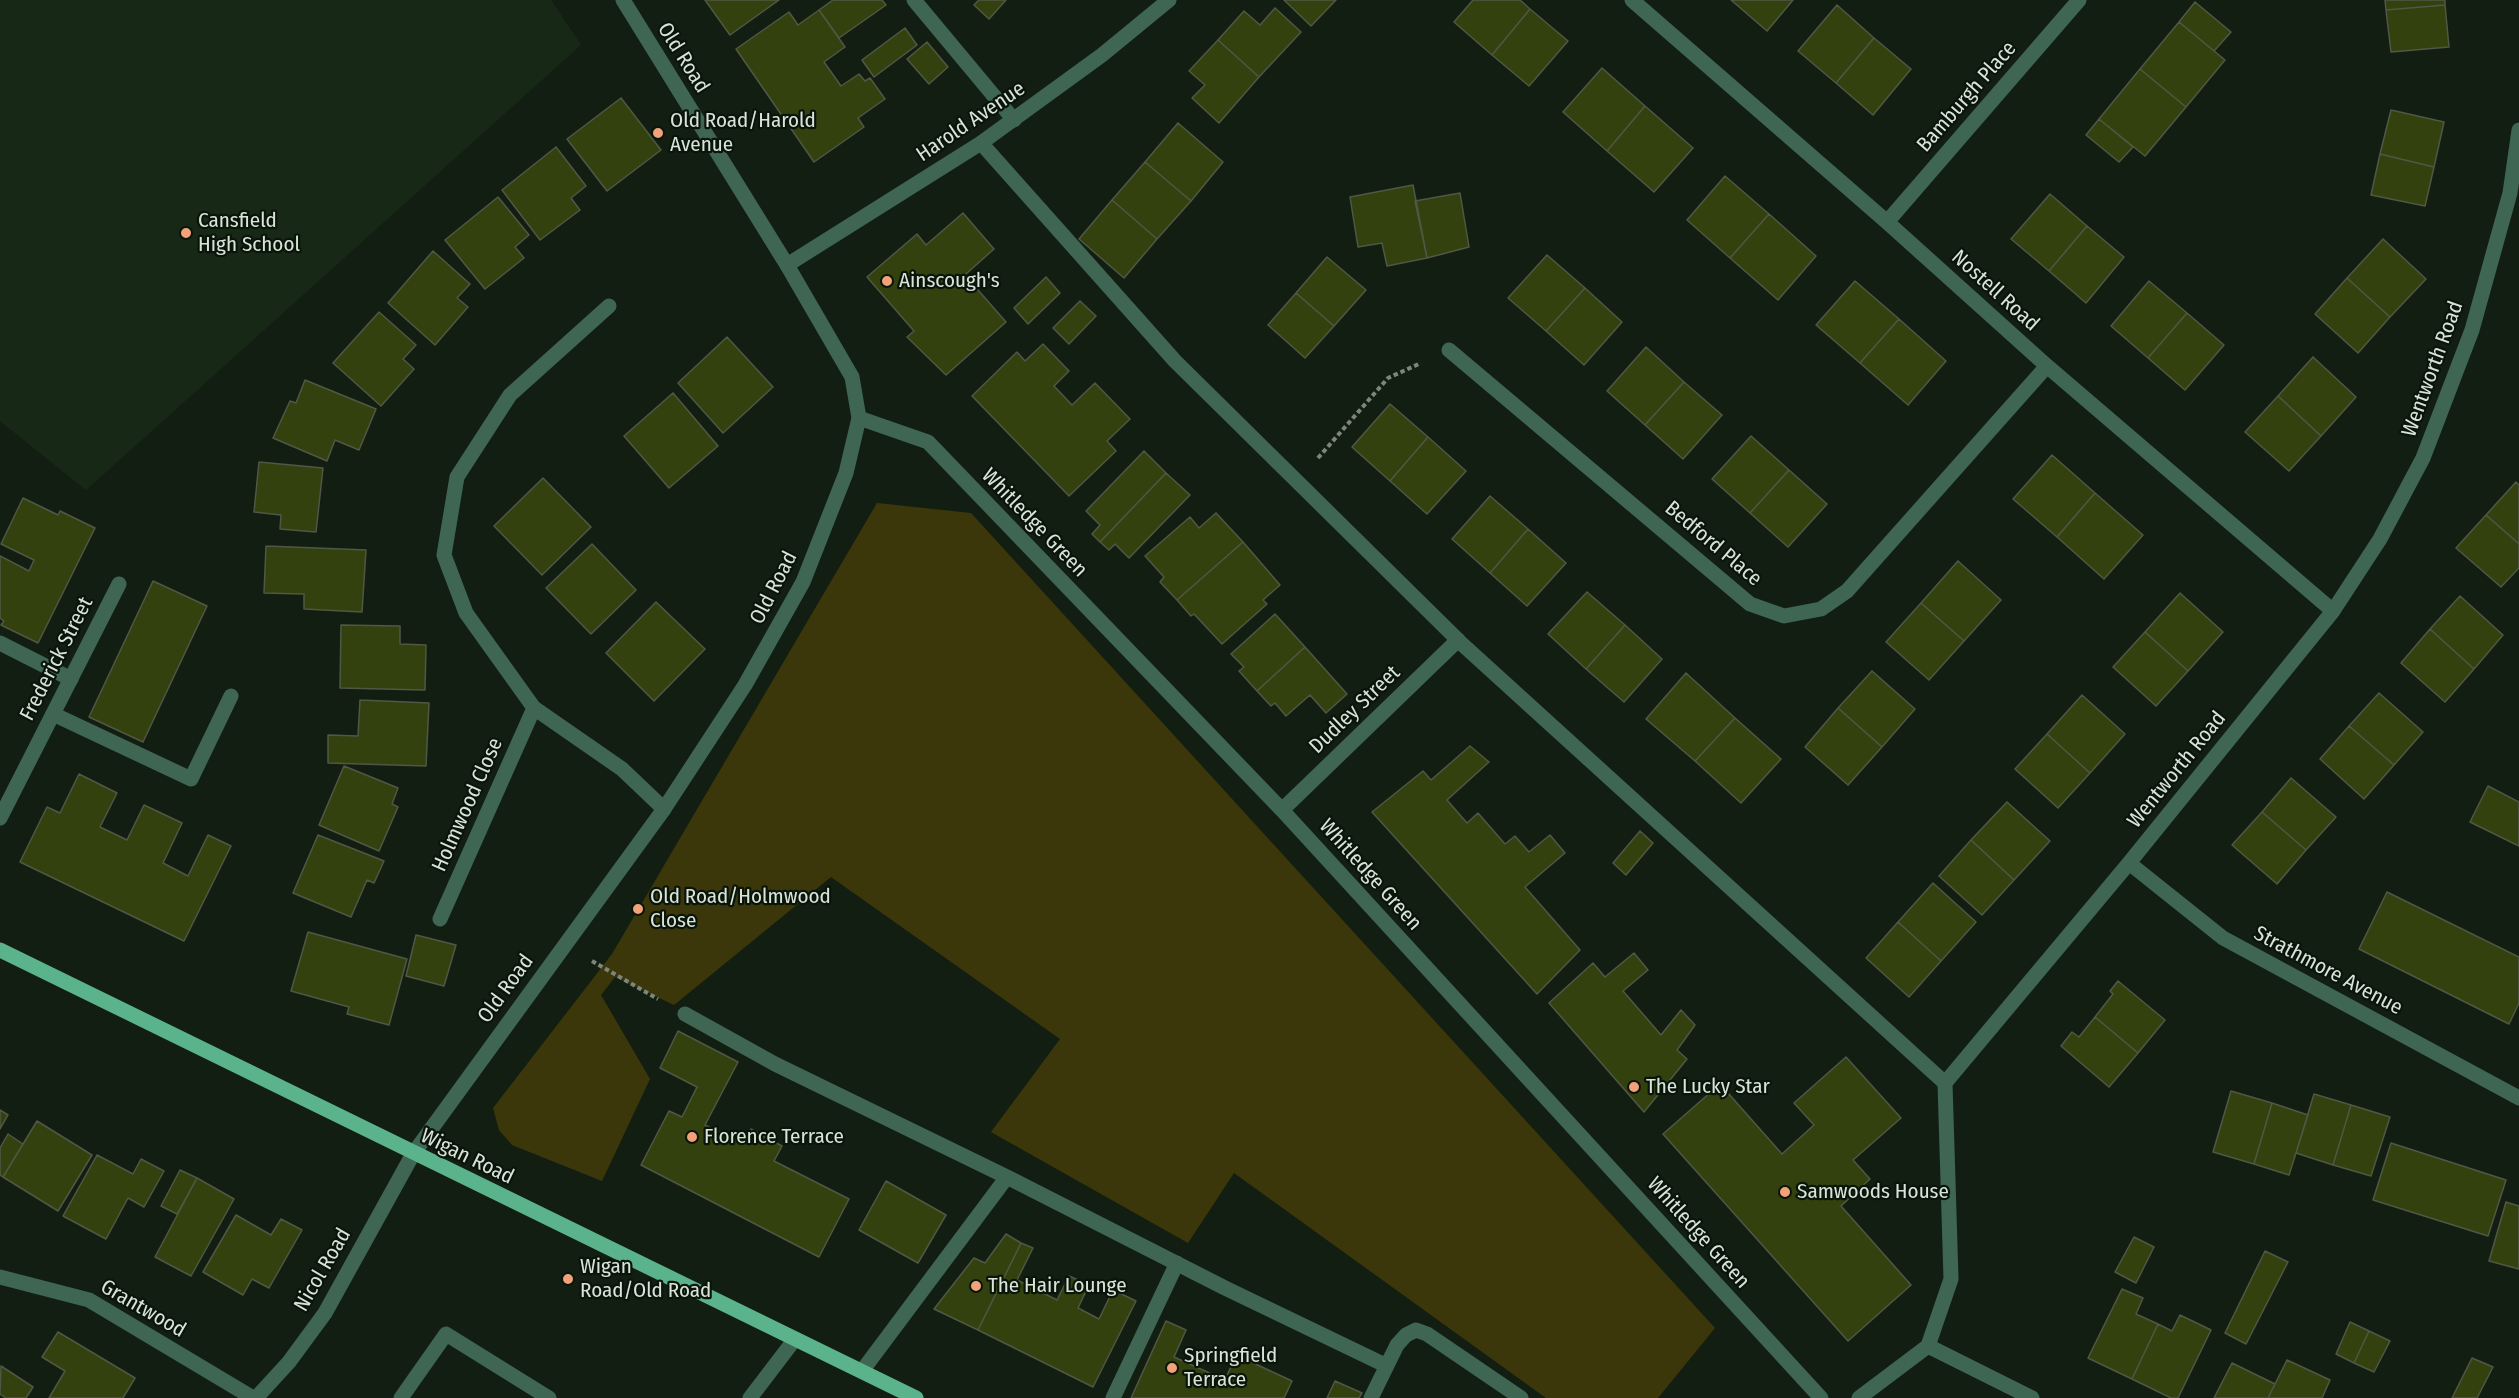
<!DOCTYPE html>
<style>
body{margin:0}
canvas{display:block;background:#131e12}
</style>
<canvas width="2519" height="1398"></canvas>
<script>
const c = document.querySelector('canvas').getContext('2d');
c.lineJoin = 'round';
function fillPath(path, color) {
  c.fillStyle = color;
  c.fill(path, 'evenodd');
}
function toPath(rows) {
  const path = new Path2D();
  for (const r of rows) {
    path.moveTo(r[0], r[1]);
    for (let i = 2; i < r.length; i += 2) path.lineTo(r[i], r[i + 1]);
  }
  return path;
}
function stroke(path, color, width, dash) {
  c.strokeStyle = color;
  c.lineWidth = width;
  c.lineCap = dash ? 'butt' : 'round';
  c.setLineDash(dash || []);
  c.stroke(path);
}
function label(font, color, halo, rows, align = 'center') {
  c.font = font + ' "Fira Sans Condensed",sans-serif';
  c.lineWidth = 4.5;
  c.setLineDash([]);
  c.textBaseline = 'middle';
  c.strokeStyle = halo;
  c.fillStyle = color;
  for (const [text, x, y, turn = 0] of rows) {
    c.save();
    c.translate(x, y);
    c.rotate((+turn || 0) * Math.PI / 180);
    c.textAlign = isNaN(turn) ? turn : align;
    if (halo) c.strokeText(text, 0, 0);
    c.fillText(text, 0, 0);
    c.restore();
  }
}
fillPath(toPath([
 [0,0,551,0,581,45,86,490,0,421]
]), '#172816');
fillPath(toPath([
 [877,503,971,513,1715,1328,1658,1398,1546,1398,1234,1173,1188,1243,991,1132,1060,1039,831,877,674,1005,615,977,601,995,650,1079,602,1181,512,1145,499,1130,493,1108,612,954]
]), '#3b370a');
const building = toPath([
 [705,0,779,0,730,35,705,0],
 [833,0,882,0,886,5,839,38,819,10,833,0],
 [979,0,1006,0,989,19,974,5,979,0],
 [1284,0,1336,0,1311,26,1284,0],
 [1473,0,1520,0,1530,9,1492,55,1454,22,1473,0],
 [1731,0,1793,0,1767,31,1731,0],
 [2385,0,2445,0,2445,5,2386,10,2385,0],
 [2195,2,2231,32,2214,51,2179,22,2195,2],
 [1837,5,1874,38,1836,83,1798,51,1837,5],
 [2445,5,2449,47,2391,52,2386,10,2445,5],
 [1275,8,1301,32,1259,77,1218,40,1244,11,1260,25,1275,8],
 [1530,9,1568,41,1529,86,1492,55,1530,9],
 [819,10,845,47,824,62,841,86,859,74,865,81,870,78,885,99,858,118,864,127,814,162,736,49,789,12,798,25,819,10],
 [2179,22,2225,60,2186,107,2140,69,2179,22],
 [905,28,917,45,874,77,862,60,905,28],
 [1874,38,1911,69,1873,115,1836,83,1874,38],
 [1218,40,1259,77,1219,123,1192,98,1205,85,1189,71,1218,40],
 [927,42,948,67,929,84,907,59,927,42],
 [1602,68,1645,106,1607,151,1563,112,1602,68],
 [2140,69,2186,107,2145,156,2099,119,2140,69],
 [621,98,661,150,607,191,567,139,621,98],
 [1645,106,1693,148,1654,192,1607,151,1645,106],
 [2391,110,2444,122,2434,167,2380,154,2391,110],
 [2099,119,2133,147,2119,162,2086,135,2099,119],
 [1178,123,1223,162,1191,201,1145,162,1178,123],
 [556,147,586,186,571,198,580,210,540,240,502,190,556,147],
 [2380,154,2434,167,2425,206,2371,195,2380,154],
 [1145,162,1191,201,1157,239,1112,200,1145,162],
 [1725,176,1769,214,1730,258,1687,220,1725,176],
 [1413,185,1427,258,1387,266,1382,243,1358,247,1350,197,1413,185],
 [1460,193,1469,247,1427,258,1415,201,1460,193],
 [2050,194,2087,226,2049,271,2011,239,2050,194],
 [498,197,529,235,515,247,524,258,485,289,445,240,498,197],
 [1112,200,1157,239,1124,278,1079,239,1112,200],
 [963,213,994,249,958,281,965,288,971,282,1006,322,946,375,907,337,914,331,867,277,917,234,926,245,963,213],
 [1769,214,1816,256,1778,300,1730,258,1769,214],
 [2087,226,2124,257,2086,303,2049,271,2087,226],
 [2383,239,2426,279,2390,317,2347,278,2383,239],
 [433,251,470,284,457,298,468,307,435,345,388,303,433,251],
 [1547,255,1585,288,1546,331,1508,298,1547,255],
 [1327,257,1366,290,1334,326,1296,293,1327,257],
 [1046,277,1060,293,1028,324,1014,308,1046,277],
 [2347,278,2390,317,2358,353,2315,314,2347,278],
 [1855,281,1899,319,1860,363,1816,325,1855,281],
 [2149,281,2187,313,2148,358,2111,326,2149,281],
 [1585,288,1622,322,1584,365,1546,331,1585,288],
 [1296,293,1334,326,1305,358,1268,325,1296,293],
 [1080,301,1096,316,1069,344,1053,328,1080,301],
 [379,312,416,345,403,359,414,369,381,406,333,363,379,312],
 [2187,313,2224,345,2185,390,2148,358,2187,313],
 [1899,319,1946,361,1908,405,1860,363,1899,319],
 [727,337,773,387,723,433,678,383,727,337],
 [1043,344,1069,371,1054,386,1072,405,1095,383,1130,419,1107,441,1116,451,1069,496,972,396,1017,352,1025,361,1043,344],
 [1646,347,1684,382,1645,425,1607,391,1646,347],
 [2313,357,2356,397,2321,436,2278,396,2313,357],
 [305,380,376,409,359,450,335,440,327,461,273,438,290,401,296,403,305,380],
 [1684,382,1722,415,1683,459,1645,425,1684,382],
 [673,393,718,446,669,488,624,436,673,393],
 [2278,396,2321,436,2289,471,2245,432,2278,396],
 [1390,404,1428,437,1390,481,1352,447,1390,404],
 [1751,436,1789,470,1750,513,1712,479,1751,436],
 [1428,437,1466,471,1427,514,1390,481,1428,437],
 [1144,451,1166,473,1100,542,1092,534,1100,525,1086,511,1144,451],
 [2052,455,2095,493,2057,537,2013,499,2052,455],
 [259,462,323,468,316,532,280,529,281,515,254,512,259,462],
 [1789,470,1827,504,1788,547,1750,513,1789,470],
 [1166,473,1190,495,1129,558,1115,544,1109,550,1100,542,1166,473],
 [543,478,591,527,542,575,494,526,543,478],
 [2516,482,2519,485,2519,544,2486,515,2516,482],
 [2095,493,2143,535,2104,579,2057,537,2095,493],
 [1490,496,1528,529,1490,573,1452,539,1490,496],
 [23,498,58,515,60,511,95,528,38,643,1,625,4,621,0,618,0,556,29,571,34,560,1,544,23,498],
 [1216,513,1243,542,1177,600,1160,582,1164,577,1145,556,1190,517,1199,528,1216,513],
 [2486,515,2519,544,2519,568,2501,587,2456,548,2486,515],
 [1528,529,1566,563,1527,606,1490,573,1528,529],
 [1243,542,1280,585,1263,600,1267,604,1222,644,1194,614,1191,616,1177,600,1243,542],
 [592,544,636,590,591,634,546,588,592,544],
 [266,546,366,550,362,612,304,609,304,594,264,593,266,546],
 [1958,561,2001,600,1964,641,1921,603,1958,561],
 [153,581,207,606,143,742,89,717,153,581],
 [1587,592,1625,625,1586,669,1548,634,1587,592],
 [2180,593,2223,632,2188,671,2145,632,2180,593],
 [2460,596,2503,635,2474,669,2430,629,2460,596],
 [656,602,705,649,654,701,606,653,656,602],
 [1921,603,1964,641,1929,680,1886,642,1921,603],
 [1275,614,1305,647,1257,691,1239,671,1244,667,1231,654,1275,614],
 [341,625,400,626,400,644,426,645,425,690,340,688,341,625],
 [1625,625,1662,659,1624,702,1586,669,1625,625],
 [2430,629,2474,669,2445,702,2401,663,2430,629],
 [2145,632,2188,671,2156,706,2113,667,2145,632],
 [1305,647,1347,694,1326,713,1310,695,1286,716,1275,703,1271,706,1257,691,1305,647],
 [1872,671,1915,709,1882,747,1838,708,1872,671],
 [1686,673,1735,718,1695,761,1646,719,1686,673],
 [2379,693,2423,732,2394,765,2349,726,2379,693],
 [2082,695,2125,734,2090,773,2047,734,2082,695],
 [360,700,429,703,426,766,328,763,328,735,358,736,360,700],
 [1838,708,1882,747,1848,785,1805,747,1838,708],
 [1735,718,1781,759,1741,803,1695,761,1735,718],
 [2349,726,2394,765,2364,799,2320,759,2349,726],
 [2047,734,2090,773,2058,808,2015,769,2047,734],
 [1470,746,1489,762,1447,800,1467,823,1478,813,1505,844,1515,836,1529,852,1550,835,1565,853,1525,887,1580,950,1537,994,1372,812,1423,771,1431,780,1470,746],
 [344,766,398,788,392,804,398,807,379,851,319,825,344,766],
 [79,774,117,793,100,827,127,840,144,805,182,823,163,863,188,876,208,835,231,846,184,941,20,862,47,807,60,813,79,774],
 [2291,778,2336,817,2306,850,2262,812,2291,778],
 [2488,786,2519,802,2519,846,2470,822,2488,786],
 [2007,802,2050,841,2014,880,1971,840,2007,802],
 [2262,812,2306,850,2277,884,2232,845,2262,812],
 [1640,831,1653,843,1626,875,1613,863,1640,831],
 [318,835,384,861,374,883,367,880,351,917,293,893,318,835],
 [1971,840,2014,880,1982,915,1939,876,1971,840],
 [1933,883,1976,922,1941,961,1898,922,1933,883],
 [2387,892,2519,957,2519,1003,2509,1024,2359,949,2387,892],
 [1898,922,1941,961,1909,997,1866,958,1898,922],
 [308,932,407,959,389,1025,347,1014,349,1007,291,991,308,932],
 [416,935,456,945,444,986,406,976,416,935],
 [1634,953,1648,970,1623,991,1661,1035,1681,1010,1695,1025,1677,1050,1687,1059,1644,1112,1549,1003,1593,963,1605,977,1634,953],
 [2118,981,2165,1020,2138,1053,2095,1017,2113,994,2110,991,2118,981],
 [2095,1017,2138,1053,2109,1087,2061,1046,2072,1032,2079,1037,2095,1017],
 [678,1031,738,1062,705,1125,743,1144,751,1129,782,1146,774,1161,849,1199,819,1257,641,1165,669,1111,682,1117,697,1087,660,1068,678,1031],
 [1846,1057,1901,1118,1853,1160,1870,1179,1841,1206,1911,1285,1848,1341,1663,1134,1720,1084,1782,1154,1814,1125,1794,1103,1846,1057],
 [2231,1091,2272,1103,2254,1164,2213,1152,2231,1091],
 [2314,1094,2351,1105,2333,1165,2296,1153,2314,1094],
 [2272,1103,2308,1115,2289,1175,2254,1164,2272,1103],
 [2351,1105,2390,1117,2371,1176,2333,1165,2351,1105],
 [0,1110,8,1115,0,1129,0,1110],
 [37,1121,92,1155,58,1211,3,1177,37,1121],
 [8,1134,23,1144,3,1177,0,1175,0,1148,8,1134],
 [2391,1143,2506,1180,2488,1236,2373,1200,2391,1143],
 [97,1155,133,1174,141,1159,164,1171,144,1207,128,1198,106,1239,63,1216,97,1155],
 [180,1170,197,1178,177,1214,161,1206,180,1170],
 [197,1178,234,1199,191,1276,155,1257,197,1178],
 [886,1181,946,1215,918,1263,859,1230,886,1181],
 [2506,1202,2519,1206,2519,1269,2489,1261,2506,1202],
 [236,1215,271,1235,281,1219,302,1230,269,1288,252,1279,243,1295,203,1272,236,1215],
 [1006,1234,1021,1243,978,1330,934,1309,974,1258,985,1263,1006,1234],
 [2134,1237,2154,1247,2136,1283,2115,1272,2134,1237],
 [1021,1243,1033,1248,1017,1280,1057,1300,1069,1276,1089,1285,1078,1308,1099,1319,1113,1290,1136,1301,1093,1387,978,1330,1021,1243],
 [2265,1251,2288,1262,2246,1344,2225,1333,2265,1251],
 [2122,1289,2143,1298,2136,1314,2158,1324,2132,1379,2088,1358,2122,1289],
 [2180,1315,2211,1330,2178,1398,2171,1398,2132,1379,2158,1324,2172,1331,2180,1315],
 [1166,1321,1186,1330,1174,1357,1225,1380,1236,1355,1292,1381,1284,1398,1131,1398,1166,1321],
 [2350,1322,2369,1331,2354,1363,2336,1354,2350,1322],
 [2369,1331,2390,1341,2374,1372,2354,1363,2369,1331],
 [58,1332,135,1378,123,1398,49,1398,65,1371,42,1357,58,1332],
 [2472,1358,2493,1367,2477,1398,2452,1398,2472,1358],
 [2287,1360,2330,1380,2322,1398,2268,1398,2287,1360],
 [2232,1363,2275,1384,2268,1398,2214,1398,2232,1363],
 [1,1366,33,1387,26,1398,6,1398,0,1394,1,1366],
 [1335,1381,1362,1393,1359,1398,1327,1398,1335,1381]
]);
fillPath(building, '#33410e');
stroke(building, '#515745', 1.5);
stroke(toPath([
 [1318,458,1388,378,1421,363],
 [592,961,658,999]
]), '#7c867b', 4, [4.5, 3]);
stroke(toPath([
 [914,0,1014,120],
 [981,143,1175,361,1462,644,1945,1083],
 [0,643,71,679],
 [53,714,191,779,231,696],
 [685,1014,775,1064,1007,1177],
 [862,1371,1007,1177,1225,1288,1385,1365],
 [401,1398,446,1334,549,1398],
 [750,1398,795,1339],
 [1113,1398,1177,1263],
 [1371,1398,1397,1345,1406,1335,1416,1330,1427,1334,1521,1398]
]), '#3e6653', 15);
stroke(toPath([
 [1632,0,1887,222,2047,366,2333,611],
 [1887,222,2079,0],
 [787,265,981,143,1102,55,1169,0],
 [609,306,510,395,457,477,444,555,466,613,534,708,622,769,664,809],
 [1449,350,1750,604,1784,616,1821,609,1847,591,2047,366],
 [859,418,928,442,1282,810,1821,1398],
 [1282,810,1458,640],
 [0,818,119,584],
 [2129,863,2223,938,2519,1098],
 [440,919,534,708],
 [0,1277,89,1300,253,1398],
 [1928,1346,2032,1398],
 [1859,1398,1928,1346,1951,1279,1945,1083,2129,863,2333,611,2380,539,2423,458,2472,330,2510,193,2519,130]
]), '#3e6653', 15);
stroke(toPath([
 [256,1398,289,1362,325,1313,413,1154,664,809,745,685,803,582,846,473,859,418,852,377,787,265,623,0]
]), '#3e6653', 15);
stroke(toPath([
 [0,950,916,1398]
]), '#5ab38b', 15);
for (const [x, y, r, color] of [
 [658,133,6,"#f1a27b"],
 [186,233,6,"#f1a27b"],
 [887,281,6,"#f1a27b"],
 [638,909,6,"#f1a27b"],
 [1634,1087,6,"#f1a27b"],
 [692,1137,6,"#f1a27b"],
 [1785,1192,6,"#f1a27b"],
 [568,1279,6,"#f1a27b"],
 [976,1286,6,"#f1a27b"],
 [1172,1368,6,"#f1a27b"]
]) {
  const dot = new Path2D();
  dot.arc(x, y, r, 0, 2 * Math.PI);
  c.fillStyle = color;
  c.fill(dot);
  stroke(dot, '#0a1509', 2);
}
label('21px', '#dae3da', '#0a1509', [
 ["Old Road",683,58,58],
 ["Bamburgh Place",1967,97,-49],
 ["Harold Avenue",971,122,-34],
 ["Nostell Road",1995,291,42],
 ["Wentworth Road",2433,369,-70],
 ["Whitledge Green",1034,523,46],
 ["Bedford Place",1713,544,40],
 ["Old Road",774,588,-63],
 ["Frederick Street",57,659,-63],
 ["Dudley Street",1355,710,-44],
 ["Wentworth Road",2177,770,-51],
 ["Holmwood Close",468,805,-66],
 ["Whitledge Green",1370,875,48],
 ["Strathmore Avenue",2328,971,28],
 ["Old Road",506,989,-54],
 ["Wigan Road",467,1157,26],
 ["Whitledge Green",1698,1233,48],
 ["Nicol Road",323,1270,-60],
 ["Grantwood",143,1309,30]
]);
label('21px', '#dae3da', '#0a1509', [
 ["Old Road/Harold",670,121],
 ["Avenue",670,145],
 ["Cansfield",198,221],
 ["High School",198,245],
 ["Ainscough's",899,281],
 ["Old Road/Holmwood",650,897],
 ["Close",650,921],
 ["The Lucky Star",1646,1087],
 ["Florence Terrace",704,1137],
 ["Samwoods House",1797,1192],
 ["Wigan",580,1267],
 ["Road/Old Road",580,1291],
 ["The Hair Lounge",988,1286],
 ["Springfield",1184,1356],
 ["Terrace",1184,1380]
], 'left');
</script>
